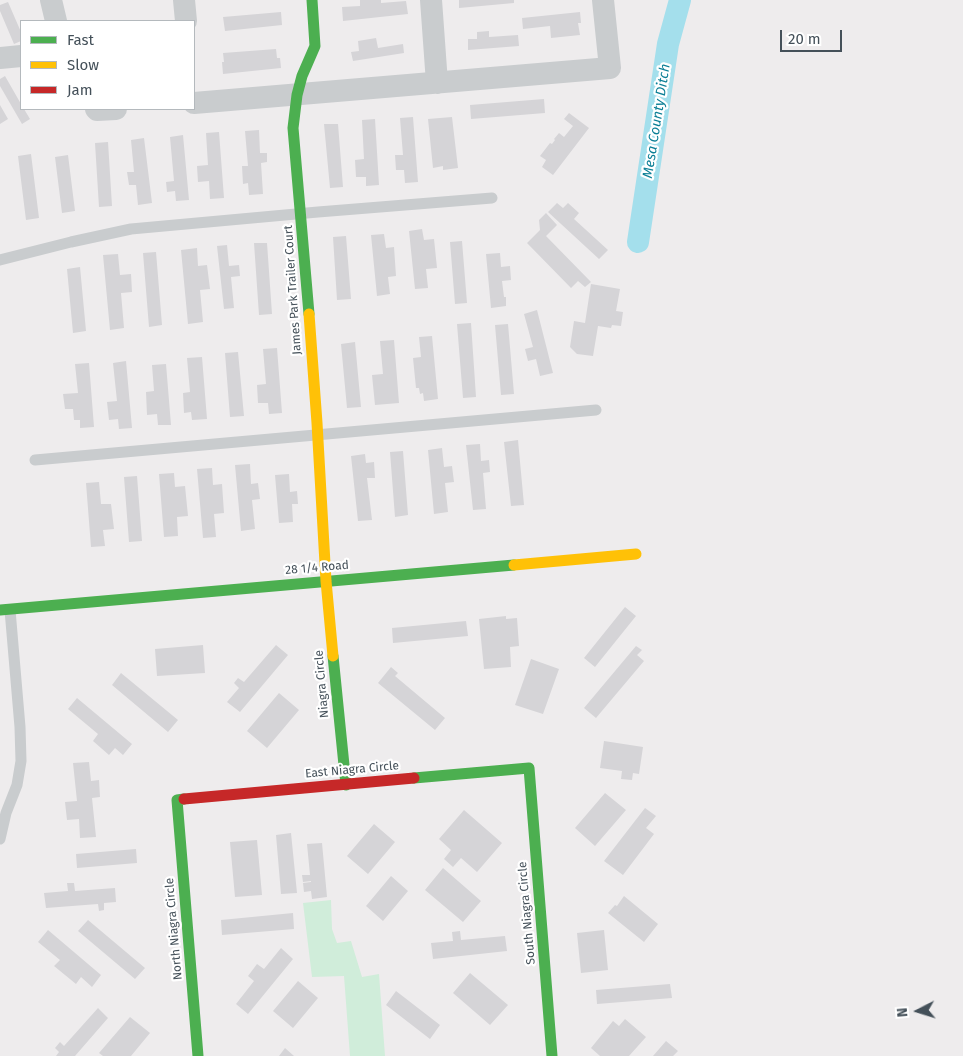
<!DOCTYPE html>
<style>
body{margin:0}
#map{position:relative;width:963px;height:1056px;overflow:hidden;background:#eeeced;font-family:"Fira Sans",sans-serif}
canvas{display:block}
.legend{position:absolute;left:20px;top:20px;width:175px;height:90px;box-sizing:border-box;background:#fff;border:1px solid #b4b9bd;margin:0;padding:6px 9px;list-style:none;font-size:15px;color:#445059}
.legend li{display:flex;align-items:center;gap:10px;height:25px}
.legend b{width:25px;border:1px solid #b4b9bd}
.north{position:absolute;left:893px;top:986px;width:50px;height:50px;-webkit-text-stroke:4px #fff;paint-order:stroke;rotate:265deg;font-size:14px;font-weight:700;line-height:20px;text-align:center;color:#445059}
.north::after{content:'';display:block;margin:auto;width:18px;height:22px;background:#445059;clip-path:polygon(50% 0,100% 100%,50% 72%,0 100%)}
.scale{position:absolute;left:780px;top:30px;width:62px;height:22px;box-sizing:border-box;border:2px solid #445059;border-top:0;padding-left:6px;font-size:15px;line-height:18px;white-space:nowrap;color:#445059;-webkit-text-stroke:4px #fff;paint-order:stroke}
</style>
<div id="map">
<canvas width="963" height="1056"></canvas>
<ul class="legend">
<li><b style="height:6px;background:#4caf50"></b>Fast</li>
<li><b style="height:6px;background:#ffc107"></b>Slow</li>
<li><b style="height:6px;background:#c62828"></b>Jam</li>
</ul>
<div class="north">N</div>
<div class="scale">20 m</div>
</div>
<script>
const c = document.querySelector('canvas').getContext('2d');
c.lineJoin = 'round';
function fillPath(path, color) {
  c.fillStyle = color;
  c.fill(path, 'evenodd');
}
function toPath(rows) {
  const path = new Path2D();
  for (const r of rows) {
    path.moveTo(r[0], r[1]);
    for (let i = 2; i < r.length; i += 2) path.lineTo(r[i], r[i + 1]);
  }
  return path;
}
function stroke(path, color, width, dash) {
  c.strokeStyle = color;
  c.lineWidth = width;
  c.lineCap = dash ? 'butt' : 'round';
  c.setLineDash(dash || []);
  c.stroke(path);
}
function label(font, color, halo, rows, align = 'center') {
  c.font = font + ' "Fira Sans",sans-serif';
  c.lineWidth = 4.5;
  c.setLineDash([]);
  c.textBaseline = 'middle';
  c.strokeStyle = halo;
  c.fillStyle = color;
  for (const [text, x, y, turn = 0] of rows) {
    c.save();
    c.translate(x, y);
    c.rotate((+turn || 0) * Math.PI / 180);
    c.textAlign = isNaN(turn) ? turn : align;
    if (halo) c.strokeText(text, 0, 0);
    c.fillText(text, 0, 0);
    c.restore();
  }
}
fillPath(toPath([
 [331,900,332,929,337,943,351,941,362,977,379,974,385,1056,350,1056,344,976,312,977,303,903]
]), '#d0edda');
stroke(toPath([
 [638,242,668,44,680,0]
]), '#a4dfec', 22);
fillPath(toPath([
 [360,0,381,0,381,3,406,1,408,14,343,21,342,7,360,6],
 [459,0,514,0,514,3,459,8],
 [8,2,21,32,21,41,14,44,0,11,0,5],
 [281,12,282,25,225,31,223,17],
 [580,12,581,23,578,23,580,35,551,38,550,26,523,29,522,18],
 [489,31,489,37,518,35,519,46,468,50,468,39,477,39,477,32],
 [376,38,378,48,403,44,404,53,353,61,351,52,359,51,358,41],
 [276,49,277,58,280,58,281,68,223,74,222,62,224,62,223,53],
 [5,76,21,104,21,109,24,109,30,119,22,124,0,86,0,79],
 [544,99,545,113,471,119,470,105],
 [0,105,8,119,0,124],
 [569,113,589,128,553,175,542,167,546,160,540,156,550,143,552,144,555,140,554,139,559,133,564,137,573,126,564,119],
 [413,117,418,182,405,183,404,170,396,170,395,155,403,155,400,118],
 [452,117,458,168,443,170,443,166,433,168,428,119],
 [375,119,379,185,366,186,366,177,356,177,355,160,364,159,362,120],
 [324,124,338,124,343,187,330,188],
 [259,130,260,153,267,153,267,162,261,163,263,194,249,195,248,183,243,184,242,166,248,166,245,131],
 [219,132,224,198,210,199,209,181,198,182,197,166,208,165,206,133],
 [183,135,189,200,176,201,175,191,167,192,166,182,174,181,170,137],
 [144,138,152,203,138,205,136,185,129,185,127,172,134,172,131,140],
 [108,142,112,206,99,207,95,143],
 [31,154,39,218,26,220,18,156],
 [68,155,75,211,62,213,55,157],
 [557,203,563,208,568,203,579,213,574,219,608,250,599,259,548,212],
 [546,213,557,225,546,236,591,282,585,287,578,281,571,288,527,243,540,230,539,220],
 [422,229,424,240,434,239,437,268,426,269,428,288,415,289,409,231],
 [384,234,386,248,394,247,396,276,388,277,390,294,377,296,371,235],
 [346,236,351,299,337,300,333,237],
 [462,241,467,303,455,304,450,242],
 [254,243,267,243,272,314,259,315],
 [227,245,229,266,239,265,240,276,231,277,234,308,224,309,217,246],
 [197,248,198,266,207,265,210,289,200,290,203,322,188,324,181,250],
 [156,252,162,325,149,327,143,253],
 [500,253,501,267,510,266,511,280,502,281,504,297,506,297,506,306,491,308,486,254],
 [118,254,120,275,131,274,132,292,121,293,124,328,110,330,103,255],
 [80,267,86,331,73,333,67,269],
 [591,284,620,289,616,311,623,312,621,326,612,325,611,328,598,326,593,356,577,354,570,347,574,321,585,323],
 [537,310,553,373,540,376,536,359,528,361,525,349,533,347,524,314],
 [471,323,476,397,463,398,457,324],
 [508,324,514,394,501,395,495,325],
 [432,336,438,399,424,401,423,393,420,394,419,388,416,388,413,358,421,357,419,337],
 [394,340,399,403,375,405,372,375,383,374,380,341],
 [355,342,361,407,347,408,341,344],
 [277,348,282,413,269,414,268,403,258,403,257,385,266,384,263,349],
 [238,352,244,416,230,417,225,353],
 [202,357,207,419,192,420,191,412,184,413,183,393,190,392,187,358],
 [126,361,132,428,119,429,118,419,109,420,107,402,117,401,113,363],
 [89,363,94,427,80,428,80,420,74,420,73,409,65,409,63,394,78,393,75,364],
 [166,364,171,425,158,425,157,414,147,415,146,392,154,391,152,365],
 [518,440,524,505,511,506,504,442],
 [480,444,481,461,489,460,490,472,483,473,486,509,473,510,466,445],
 [442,448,444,467,452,466,454,482,445,483,448,512,434,514,428,450],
 [403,451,408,515,395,517,390,452],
 [365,454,366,463,374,462,375,478,367,478,372,520,358,521,351,456],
 [250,464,251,484,258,483,260,499,252,500,255,529,241,531,235,465],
 [212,468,213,485,222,484,224,513,214,514,216,537,203,538,197,469],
 [174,473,175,487,185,486,188,516,177,517,178,536,164,537,159,474],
 [289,474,290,492,297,491,298,504,292,504,293,522,279,523,275,475],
 [137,476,142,541,129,542,124,477],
 [99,482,101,504,111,504,114,529,103,530,105,546,91,547,86,483],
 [625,607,636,616,595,667,584,658],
 [506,616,506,619,517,618,519,646,510,647,511,667,484,669,479,619],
 [466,621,468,636,393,643,392,628],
 [203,645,205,673,157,676,155,649],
 [276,645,288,655,240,712,227,702,239,688,234,683,238,678,244,682],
 [636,646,642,650,637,655,644,661,596,718,584,708],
 [531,659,559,669,543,714,515,705],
 [391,667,398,673,395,676,445,718,435,730,378,683],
 [121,673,178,720,168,732,112,685],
 [279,693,299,710,267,748,247,731],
 [77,698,132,744,123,755,115,748,109,755,93,741,98,734,68,709],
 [604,741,643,747,639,774,633,773,632,780,621,779,622,771,600,768],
 [89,762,91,781,99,780,100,797,92,798,96,837,80,838,79,819,67,820,65,802,77,801,73,763],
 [605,793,626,810,595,846,575,828],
 [645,808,656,816,646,828,654,834,623,875,604,861],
 [464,810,502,843,477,872,461,858,453,867,444,859,451,850,439,839],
 [374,824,395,842,368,874,347,856],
 [291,833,297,893,281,894,276,835],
 [257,840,262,895,235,897,230,842],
 [322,843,327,897,312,899,311,891,304,892,303,883,311,882,311,881,303,882,302,875,310,875,307,844],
 [136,849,137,863,77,868,76,854],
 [443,868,481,901,463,922,425,890],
 [391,876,408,891,383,921,366,906],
 [67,883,74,883,75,891,115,888,116,902,104,903,104,910,99,911,98,904,46,908,44,893,68,891],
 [624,896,658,924,644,942,608,913,615,905,617,906],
 [293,913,294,929,222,935,221,920],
 [88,920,145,968,135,979,78,931],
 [48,930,101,975,92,987,81,977,76,984,54,966,60,960,38,942],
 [604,930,608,970,581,973,577,933],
 [460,931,461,940,505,936,507,951,433,959,431,943,453,941,452,932],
 [281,948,293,959,248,1014,236,1004,254,981,248,976,257,964,264,969],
 [470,973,508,1005,490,1025,453,993],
 [298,981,318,998,293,1028,273,1011],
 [670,984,672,998,597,1004,596,990],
 [396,991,440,1025,430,1039,386,1005],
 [98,1008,108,1018,75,1056,56,1056,59,1052,55,1048,60,1042,64,1046],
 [130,1017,150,1033,131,1056,103,1056,99,1053],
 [625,1019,646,1037,629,1056,600,1056,591,1048,613,1021,619,1026],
 [666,1041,678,1051,673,1056,653,1056],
 [285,1048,294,1056,279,1056]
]), '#d5d4d7');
stroke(toPath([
 [0,260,71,242,131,229,318,212,492,198],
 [35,460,596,410],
 [0,839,6,813,17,785,21,761,20,727,10,610]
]), '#c9ccce', 11);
stroke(toPath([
 [51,0,56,21],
 [184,0,186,21],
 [431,0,437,83],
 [0,58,21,56],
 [194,103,610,68,603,0],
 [96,109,97,110,116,109]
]), '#c9ccce', 22);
stroke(toPath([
 [309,314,293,128,297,95,302,76,315,46,312,0],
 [0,610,514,565],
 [333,656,346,785],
 [414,778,529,768,552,1056],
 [184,799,177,800,198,1056]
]), '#4caf50', 11);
stroke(toPath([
 [309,314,317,423,326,581,333,656],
 [514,565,636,554]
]), '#ffc107', 11);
stroke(toPath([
 [184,799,414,778]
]), '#c62828', 11);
label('12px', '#445059', '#fff', [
 ["James Park Trailer Court",293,290,-94],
 ["28 1/4 Road",317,568,-5],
 ["Niagra Circle",322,684,-95],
 ["East Niagra Circle",352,770,-5],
 ["South Niagra Circle",527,913,-95],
 ["North Niagra Circle",174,929,-95]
]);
label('italic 14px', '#0c7f96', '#fff', [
 ["Mesa County Ditch",657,121,-81]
]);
</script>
